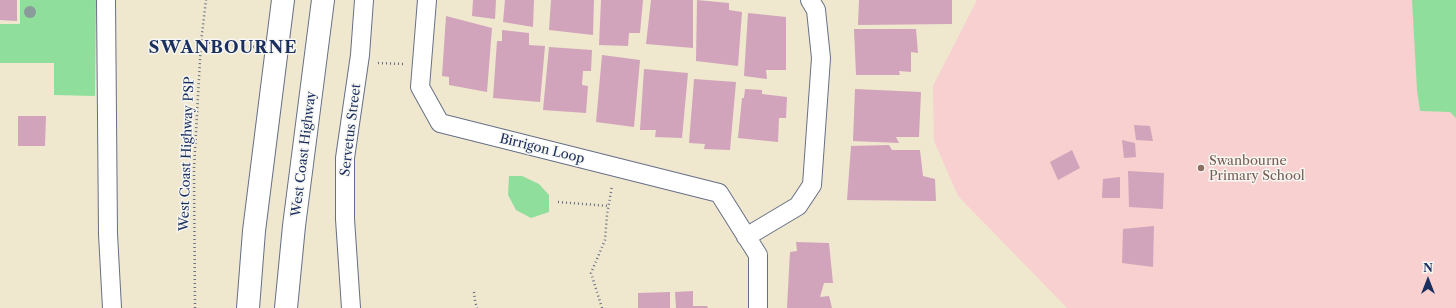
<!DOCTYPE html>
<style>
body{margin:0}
#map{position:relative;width:1456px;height:308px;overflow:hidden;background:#f0e7cf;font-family:"Libre Caslon Text",serif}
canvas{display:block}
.north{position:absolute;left:1408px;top:260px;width:40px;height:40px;-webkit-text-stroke:3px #f6f6f2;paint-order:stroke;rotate:0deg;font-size:11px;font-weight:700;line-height:16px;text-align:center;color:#1b2f5e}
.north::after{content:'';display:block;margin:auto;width:14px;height:18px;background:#1b2f5e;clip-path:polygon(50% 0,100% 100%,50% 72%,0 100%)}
</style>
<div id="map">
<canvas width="1456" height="308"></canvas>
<div class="north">N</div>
</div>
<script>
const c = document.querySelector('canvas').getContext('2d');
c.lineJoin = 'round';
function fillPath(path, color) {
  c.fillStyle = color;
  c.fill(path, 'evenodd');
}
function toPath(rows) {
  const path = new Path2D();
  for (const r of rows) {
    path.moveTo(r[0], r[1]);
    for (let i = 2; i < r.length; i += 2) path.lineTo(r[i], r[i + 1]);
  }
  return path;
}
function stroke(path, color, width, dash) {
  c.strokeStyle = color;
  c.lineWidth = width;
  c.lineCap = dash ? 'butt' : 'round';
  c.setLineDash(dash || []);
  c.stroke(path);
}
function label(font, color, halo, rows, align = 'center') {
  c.font = font + ' "Libre Caslon Text",serif';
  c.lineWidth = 3;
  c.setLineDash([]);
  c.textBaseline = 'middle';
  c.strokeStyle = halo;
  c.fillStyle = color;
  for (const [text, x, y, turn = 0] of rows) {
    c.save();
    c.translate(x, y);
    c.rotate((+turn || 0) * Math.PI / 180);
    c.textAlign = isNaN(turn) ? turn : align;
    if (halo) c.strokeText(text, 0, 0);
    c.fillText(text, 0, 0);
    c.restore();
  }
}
fillPath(toPath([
 [977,0,1456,0,1456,308,1067,308,958,196,934,141,933,86]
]), '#f7d0cf');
fillPath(toPath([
 [20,0,96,0,95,96,54,95,54,63,0,63,0,24,20,24],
 [1412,0,1456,0,1456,118,1450,112,1420,111,1417,90],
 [509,176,522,176,539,184,549,195,549,212,531,218,516,210,508,195]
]), '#90de9c');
fillPath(toPath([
 [0,0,17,0,17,21,0,20],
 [473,0,496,0,495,19,472,16],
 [505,0,534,0,533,27,503,22],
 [551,0,594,0,593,35,549,30],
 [601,0,643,0,640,33,629,33,628,46,599,45],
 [651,0,693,0,693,48,646,44],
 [697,0,729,3,729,10,742,12,738,66,696,61],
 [859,0,952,0,952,24,858,25],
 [748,13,786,17,786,70,766,70,767,79,744,76],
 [446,16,492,28,487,92,449,85,449,77,442,76],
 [854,29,916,29,918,53,911,52,911,72,899,71,900,75,856,75],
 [502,30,529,33,529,45,545,46,540,102,493,98,497,41,502,41],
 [549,47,592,50,591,71,583,71,582,85,588,86,586,113,543,110],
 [602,55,640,60,634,127,596,122],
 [644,69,688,73,682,138,655,137,656,130,640,130],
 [694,79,736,82,730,150,704,149,705,144,689,143],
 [745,89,762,90,762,94,787,97,786,118,779,118,778,142,738,138,742,98,744,98],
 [855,89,921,92,919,137,896,137,899,143,853,141],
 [18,116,46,116,45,146,18,146],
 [1134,125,1150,126,1153,141,1136,140],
 [1122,140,1135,143,1136,157,1124,158],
 [889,145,892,150,920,150,923,176,935,179,936,201,847,200,851,146],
 [1072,150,1080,168,1058,180,1050,162],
 [1128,171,1164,173,1163,209,1129,207],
 [1120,177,1120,198,1102,198,1103,179],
 [1154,226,1153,267,1122,263,1123,229],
 [796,242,829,243,833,283,824,283,820,297,829,296,832,308,787,308,790,252,797,251],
 [693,291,693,306,707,306,708,308,676,308,675,292],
 [670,292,670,308,638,308,638,293]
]), '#d1a4bb');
const minor = toPath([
 [106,0,108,234,112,308],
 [427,0,420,87,440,123,719,193,758,255,758,308],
 [746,237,798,206,812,185,821,58,816,10,810,0],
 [351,308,345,219,345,158,360,55,364,0]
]);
const trunk = toPath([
 [248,308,254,231,283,0],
 [286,308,294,226,323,0]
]);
stroke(minor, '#666f86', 20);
stroke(trunk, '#666f86', 24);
stroke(toPath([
 [201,42,255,47],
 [378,63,403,64],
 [558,202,609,206],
 [474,292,475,301,477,308],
 [195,308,194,169,201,42,206,0],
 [602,308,591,273,605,240,607,215,612,186]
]), '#666f86', 2.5, [1, 3]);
stroke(minor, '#fff', 18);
stroke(trunk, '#fff', 22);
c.fillStyle = '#8b9a9a';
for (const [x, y] of [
 [30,12]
]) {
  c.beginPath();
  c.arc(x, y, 6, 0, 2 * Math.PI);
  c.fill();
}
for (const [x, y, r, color] of [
 [1201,168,4,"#8d6e63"]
]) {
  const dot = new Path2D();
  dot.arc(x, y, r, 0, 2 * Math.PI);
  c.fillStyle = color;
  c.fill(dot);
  stroke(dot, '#f6f6f2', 1.5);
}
label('13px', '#1b2f5e', '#f6f6f2', [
 ["Servetus Street",351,130,-83],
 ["Birrigon Loop",542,149,14],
 ["West Coast Highway PSP",187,154,-88],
 ["West Coast Highway",304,154,-83]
]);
label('13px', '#785e54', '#f6f6f2', [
 ["Swanbourne",1209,161],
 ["Primary School",1209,176]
], 'left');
c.letterSpacing = '1px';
label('bold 17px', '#1b2f5e', '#f6f6f2', [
 ["SWANBOURNE",223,48]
]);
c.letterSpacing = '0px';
</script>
